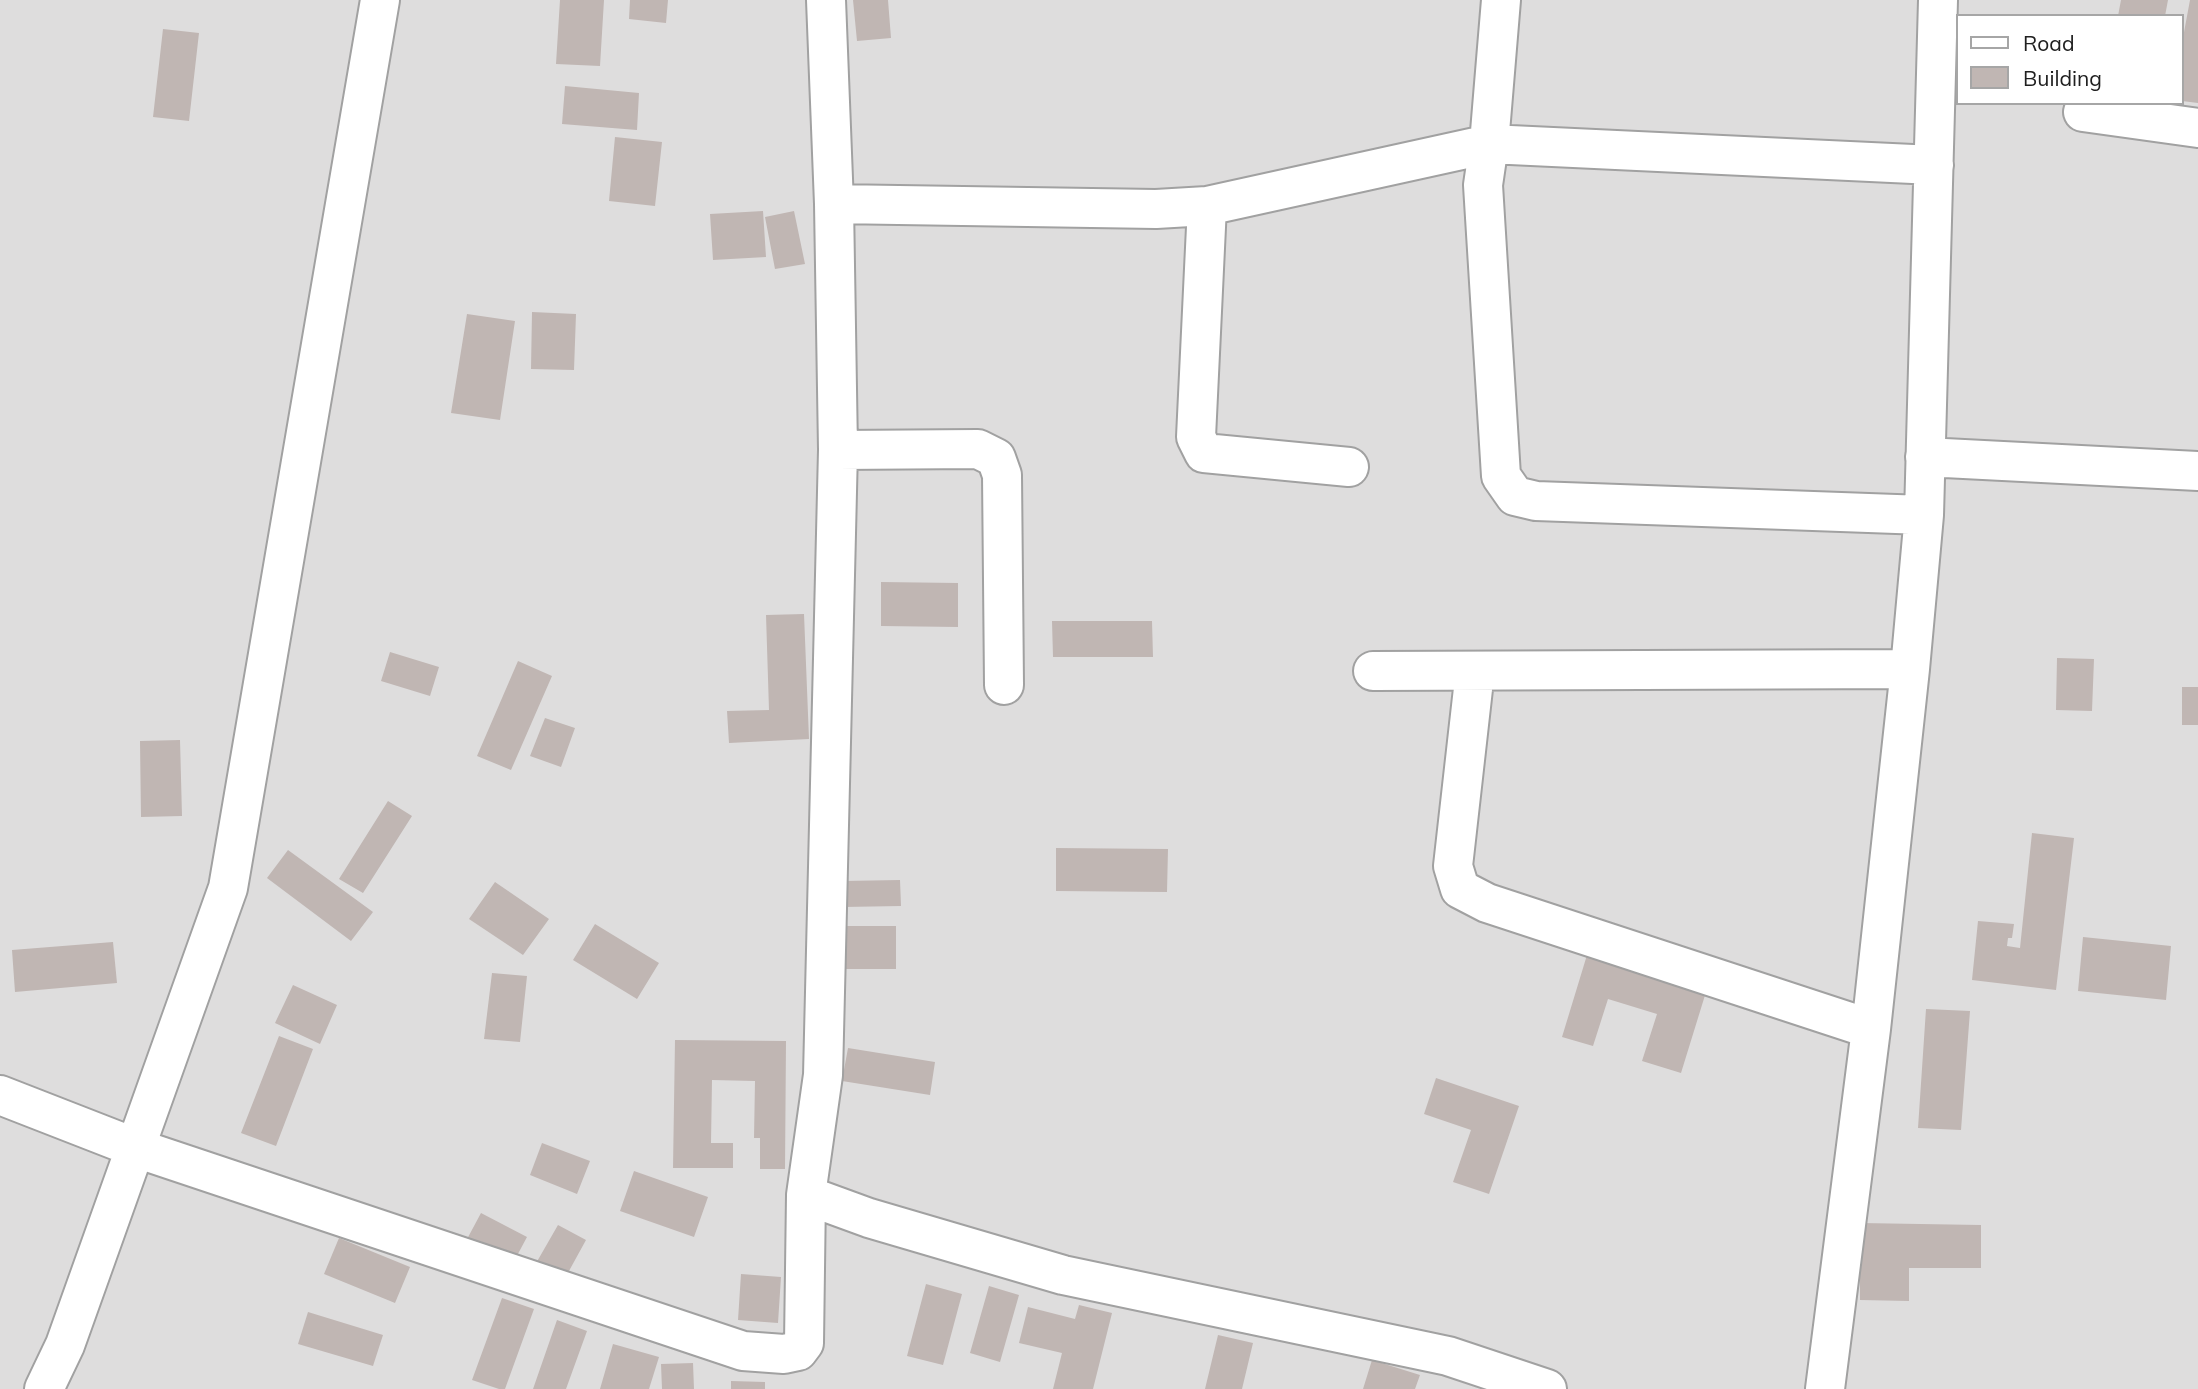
<!DOCTYPE html>
<style>
body{margin:0}
#map{position:relative;width:2198px;height:1389px;overflow:hidden;background:#f0ebe6;font-family:Mulish,sans-serif}
canvas{display:block}
.legend{position:absolute;left:1956px;top:14px;width:228px;height:91px;box-sizing:border-box;background:#fff;border:2px solid #a6a6a6;margin:0;padding:9px 12px;list-style:none;font-size:21px;color:#202020}
.legend li{display:flex;align-items:center;gap:14px;height:35px}
.legend b{width:35px;border:2px solid #a6a6a6}
</style>
<div id="map">
<canvas width="2198" height="1389"></canvas>
<ul class="legend">
<li><b style="height:9px;background:#fff"></b>Road</li>
<li><b style="height:19px;background:#c0b6b3"></b>Building</li>
</ul>
</div>
<script>
const c = document.querySelector('canvas').getContext('2d');
c.lineJoin = 'round';
function fillPath(path, color) {
  c.fillStyle = color;
  c.fill(path, 'evenodd');
}
function toPath(rows) {
  const path = new Path2D();
  for (const r of rows) {
    path.moveTo(r[0], r[1]);
    for (let i = 2; i < r.length; i += 2) path.lineTo(r[i], r[i + 1]);
  }
  return path;
}
function stroke(path, color, width, dash) {
  c.strokeStyle = color;
  c.lineWidth = width;
  c.lineCap = dash ? 'butt' : 'round';
  c.setLineDash(dash || []);
  c.stroke(path);
}
fillPath(toPath([
 [0,0,2198,0,2198,1389,0,1389],
 [1958,16,2182,16,2182,103,1958,103]
]), '#dedddd');
fillPath(toPath([
 [560,0,604,0,600,66,556,64],
 [630,0,668,0,666,23,629,19],
 [853,0,888,0,891,38,857,41],
 [2121,0,2168,0,2165,16,2118,16],
 [2190,0,2198,0,2198,103,2182,101,2182,43],
 [163,29,199,33,189,121,153,117],
 [565,86,639,93,637,130,562,124],
 [615,137,662,142,655,206,609,201],
 [763,211,766,257,713,260,710,214],
 [794,211,805,264,775,269,765,217],
 [532,312,576,314,574,370,531,369],
 [467,314,515,321,500,420,451,413],
 [881,582,958,583,958,627,881,626],
 [804,614,809,739,729,743,727,711,769,710,766,615],
 [1052,621,1152,621,1153,657,1053,657],
 [390,652,439,667,430,696,381,681],
 [2057,658,2094,659,2092,711,2056,710],
 [518,661,552,676,511,770,477,756],
 [2182,687,2198,687,2198,725,2182,725],
 [545,718,575,728,561,767,530,756],
 [180,740,182,816,141,817,140,741],
 [388,801,412,816,363,893,339,879],
 [2032,833,2074,838,2056,990,1972,980,1978,921,2014,924,2012,938,2008,938,2007,946,2020,948],
 [1056,848,1168,849,1167,892,1056,891],
 [288,850,373,912,351,941,267,878],
 [900,880,901,906,843,907,843,881],
 [495,882,549,919,523,955,469,919],
 [595,924,659,963,637,999,573,960],
 [841,926,896,926,896,969,841,969],
 [2083,937,2171,946,2166,1000,2078,991],
 [113,942,117,983,15,992,12,950],
 [1587,955,1706,992,1681,1073,1642,1061,1657,1014,1608,999,1593,1046,1562,1037],
 [492,973,527,976,520,1042,484,1039],
 [293,985,337,1005,320,1044,275,1023],
 [1926,1009,1970,1011,1961,1130,1918,1128],
 [279,1036,313,1049,276,1146,241,1133],
 [675,1040,786,1041,785,1169,760,1169,760,1138,754,1138,755,1081,712,1080,711,1143,733,1143,733,1168,673,1168],
 [848,1048,935,1062,930,1095,842,1081],
 [1436,1078,1519,1106,1489,1194,1453,1182,1471,1130,1424,1114],
 [542,1143,590,1161,577,1194,530,1175],
 [634,1171,708,1197,694,1237,620,1211],
 [481,1213,527,1237,512,1265,466,1241],
 [1860,1223,1981,1225,1981,1268,1909,1268,1909,1301,1860,1300],
 [558,1225,586,1240,564,1280,535,1265],
 [339,1238,410,1267,395,1303,324,1274],
 [741,1274,781,1277,778,1323,738,1320],
 [926,1284,962,1294,943,1365,907,1356],
 [989,1286,1019,1295,1000,1362,970,1353],
 [502,1298,534,1309,505,1389,499,1389,472,1380],
 [1079,1305,1112,1313,1093,1389,1053,1389,1062,1353,1019,1343,1028,1307,1075,1319],
 [308,1312,383,1335,373,1366,298,1344],
 [557,1320,587,1331,566,1389,533,1389],
 [1218,1335,1253,1343,1242,1389,1205,1389],
 [613,1344,659,1357,649,1389,600,1389],
 [1372,1360,1420,1375,1415,1389,1363,1389],
 [693,1363,694,1389,662,1389,661,1364],
 [731,1381,765,1382,765,1389,731,1389]
]), '#c0b6b3');
const minor = toPath([
 [1501,0,1489,144,1483,185,1501,476,1515,496,1536,501,1924,515],
 [2083,112,2198,128],
 [834,204,1156,209,1207,206,1489,144,1934,165],
 [1207,206,1196,437,1204,453,1349,467],
 [838,450,978,449,996,458,1002,475,1004,685],
 [1925,457,2198,471],
 [1373,671,1910,669],
 [1475,671,1453,866,1460,889,1487,903,1871,1029],
 [0,1095,136,1148,743,1351,784,1354,798,1351,804,1343,806,1195,823,1075,838,450,834,204,826,0],
 [806,1195,869,1218,1063,1275,1448,1356,1547,1389],
 [44,1389,65,1345,228,888,380,0],
 [1825,1389,1871,1029,1910,669,1924,515,1938,0]
]);
stroke(minor, '#a1a1a1', 42);
stroke(minor, '#fff', 38);
</script>
